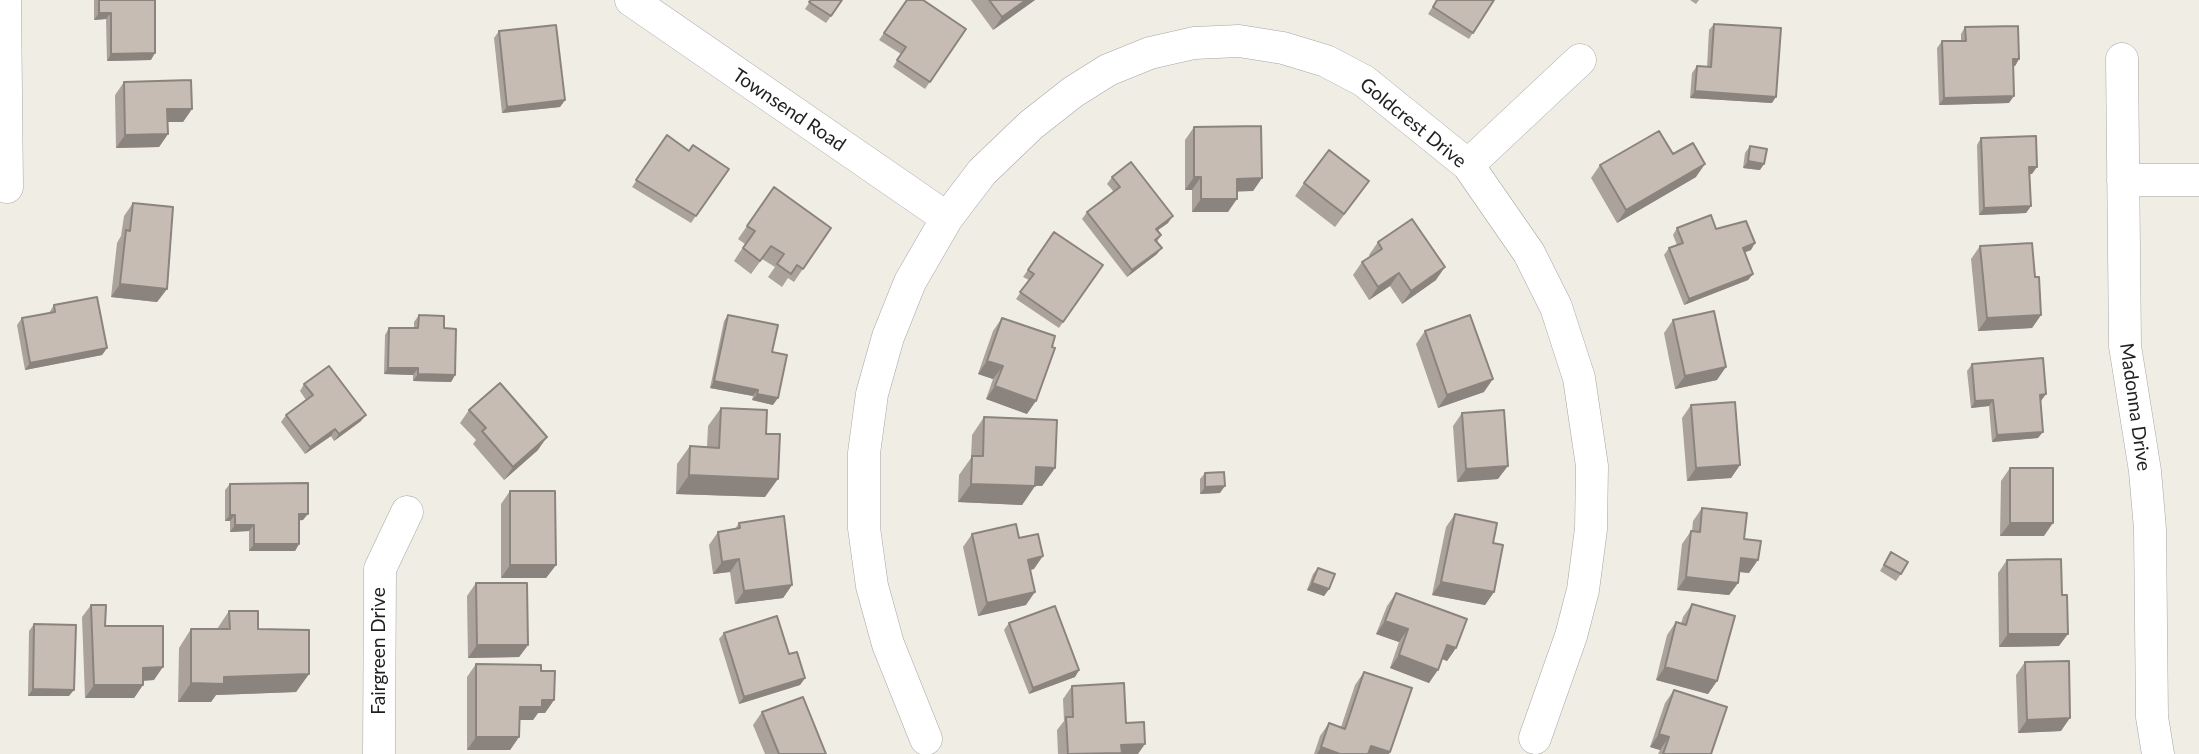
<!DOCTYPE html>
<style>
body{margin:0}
canvas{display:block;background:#f0ede5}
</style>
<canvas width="2199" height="754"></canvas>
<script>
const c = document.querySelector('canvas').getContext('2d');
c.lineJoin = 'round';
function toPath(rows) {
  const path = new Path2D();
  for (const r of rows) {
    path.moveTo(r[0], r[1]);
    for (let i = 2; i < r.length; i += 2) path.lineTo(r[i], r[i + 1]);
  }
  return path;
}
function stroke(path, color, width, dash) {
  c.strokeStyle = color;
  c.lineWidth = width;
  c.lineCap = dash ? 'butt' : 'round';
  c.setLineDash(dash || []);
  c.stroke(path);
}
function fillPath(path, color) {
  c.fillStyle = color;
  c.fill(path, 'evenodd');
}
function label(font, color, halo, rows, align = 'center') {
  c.font = font + ' Lato,sans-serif';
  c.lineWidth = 6;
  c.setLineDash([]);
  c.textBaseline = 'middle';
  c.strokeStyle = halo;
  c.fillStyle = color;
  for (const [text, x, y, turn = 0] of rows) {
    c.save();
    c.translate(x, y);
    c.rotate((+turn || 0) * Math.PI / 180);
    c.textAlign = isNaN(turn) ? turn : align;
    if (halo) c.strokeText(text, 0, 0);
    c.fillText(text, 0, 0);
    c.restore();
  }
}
const street = toPath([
 [5,0,7,187],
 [631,0,947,218],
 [2122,59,2125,346,2145,471,2150,529,2152,717,2158,754],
 [1468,165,1580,60],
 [2123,180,2199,180],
 [926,739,888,644,872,586,864,528,864,453,872,394,888,337,910,282,947,218,982,172,1031,125,1073,92,1108,70,1150,53,1194,43,1239,41,1283,48,1326,61,1364,81,1468,165,1529,253,1556,307,1579,378,1592,466,1591,529,1583,590,1571,636,1535,738],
 [379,754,380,569,407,512]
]);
stroke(street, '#a6a6a6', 33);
stroke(street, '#fff', 32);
fillPath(toPath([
 [94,0,155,0,151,60,107,61,106,19,94,20],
 [811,0,831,16,826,23,805,9],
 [907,0,966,29,925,89,893,67,901,54,879,40],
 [971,0,1035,0,993,30],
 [1437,0,1494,0,1469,39,1428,14],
 [1690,0,1699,0,1696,4],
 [1714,24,1772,103,1690,98,1692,73,1697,66,1707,67,1709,30],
 [1965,27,2019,59,2015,66,2013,66,2009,103,1939,105,1937,48,1942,41,1961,41,1961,34],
 [499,31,565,100,560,107,502,113,494,38],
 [124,82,192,109,183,122,168,122,168,134,159,147,116,148,115,95],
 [1194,127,1262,178,1253,191,1237,191,1228,212,1192,212,1192,190,1185,190,1185,140],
 [667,135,689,151,729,169,691,223,632,187],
 [1981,138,2032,174,2029,174,2031,206,2026,213,1979,215,1977,145],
 [1750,146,1760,170,1743,168,1745,153],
 [1600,165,1696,177,1617,223,1591,178],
 [1112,177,1168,223,1158,230,1161,235,1157,242,1157,254,1127,277,1082,219,1087,212,1114,192,1107,184],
 [1304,183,1360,194,1335,227,1295,196],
 [774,187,831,228,794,282,788,278,782,287,768,277,775,267,762,259,751,274,734,261,745,244,738,239],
 [133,203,167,289,157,302,111,297,117,243,121,236,124,216],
 [1677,228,1716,229,1751,250,1745,252,1753,274,1748,280,1684,305,1664,255,1669,248,1677,245,1673,235],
 [1054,232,1103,265,1059,328,1016,299,1029,280,1023,277],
 [1378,242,1436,280,1402,304,1390,286,1369,300,1353,275,1362,262,1370,257,1369,255],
 [1980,246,2035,277,2041,315,2032,328,1978,331,1971,259],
 [54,305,107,348,102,355,25,370,17,325,22,318,49,313],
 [419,315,444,328,455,375,451,382,413,381,413,375,384,374,385,335,389,328,414,328,414,322],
 [728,315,772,352,773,405,752,400,753,396,710,388,724,321],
 [1002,318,1027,414,986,399,993,379,978,374,993,331],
 [1673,320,1717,380,1675,389,1664,333],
 [1425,331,1484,392,1438,408,1416,344],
 [1972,364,2046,394,2040,401,2038,438,1992,442,1989,406,1971,408,1967,371],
 [304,384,361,421,334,441,331,436,305,454,281,422,286,415,306,400,300,391],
 [1691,405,1740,465,1731,478,1687,481,1682,418],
 [721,408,766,434,765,497,676,494,677,464,690,446,707,447,708,426],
 [469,410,538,450,504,480,473,444,476,440,460,423],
 [1462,413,1498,479,1457,482,1453,426],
 [984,417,1055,468,1042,486,1035,486,1022,505,958,502,959,475,971,458,972,435],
 [2010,468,2044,536,2000,536,2001,481],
 [1205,473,1220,493,1200,494,1200,479],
 [230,484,303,520,299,520,299,544,295,551,249,551,249,531,230,532,230,521,225,521,225,490],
 [510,491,556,565,546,578,501,578,501,504],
 [1702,508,1744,539,1749,573,1739,572,1738,583,1729,595,1677,590,1682,544,1691,531,1692,531,1693,521],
 [1455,514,1493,543,1494,592,1485,605,1432,595,1446,527],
 [739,523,792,585,783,598,735,604,730,572,713,574,709,545,718,532,735,529],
 [972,534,1019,538,1034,569,1030,570,1026,605,978,616,963,547],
 [1891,552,1901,574,1896,581,1880,571],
 [2007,560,2059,646,1999,647,1998,573],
 [1318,568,1329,589,1324,596,1307,590,1313,574],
 [476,583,528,645,519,657,468,658,467,596],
 [1396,593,1456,648,1447,661,1442,659,1429,683,1390,668,1399,642,1376,634,1387,606],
 [1692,604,1717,681,1708,694,1656,680,1667,635,1676,622,1681,624,1683,617],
 [91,605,105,626,154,680,143,681,143,685,134,698,85,698,82,617],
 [229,611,258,629,309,674,296,692,216,695,211,702,178,702,179,648,191,629,217,629],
 [1009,623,1079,670,1075,677,1029,694,1004,630],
 [34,624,69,696,28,696,29,631],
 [724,633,789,654,805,678,800,685,739,704,719,639],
 [2025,662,2061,731,2018,733,2016,675],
 [476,664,541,671,554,700,545,713,538,713,533,720,520,720,519,737,510,750,467,750,467,677],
 [1364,672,1389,754,1314,754,1320,736,1329,723,1341,727,1355,685],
 [1072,686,1126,723,1138,754,1058,754,1057,730,1064,721,1063,699],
 [1674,690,1711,754,1658,754,1660,750,1650,747,1665,703],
 [762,712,826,754,765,754,753,725]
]), '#aaa29b');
fillPath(toPath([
 [1026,0,1035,0,993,30,1002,17],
 [99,13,111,13,106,19,94,20],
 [155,53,151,60,107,61,111,54],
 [2013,59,2019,59,2015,66,2008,66],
 [1695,91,1776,97,1772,103,1690,98],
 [2014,96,2009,103,1939,105,1944,98],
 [565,100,560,107,502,113,507,107],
 [167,109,192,109,183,122,158,122],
 [168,134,159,147,116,148,125,135],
 [1748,161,1764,164,1760,170,1743,168],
 [1705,164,1696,177,1617,223,1626,210],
 [2029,167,2037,167,2032,174,2024,174],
 [1194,177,1201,177,1192,190,1185,190],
 [1262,178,1253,191,1228,192,1237,179],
 [1201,199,1237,199,1228,212,1192,212],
 [2031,206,2026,213,1979,215,1984,208],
 [1173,216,1168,223,1151,235,1156,229],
 [1755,243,1751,250,1738,255,1743,248],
 [1162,248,1157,254,1127,277,1132,270],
 [1445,267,1436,280,1402,304,1411,291],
 [1399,273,1390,286,1369,300,1378,287],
 [1753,274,1748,280,1684,305,1689,299],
 [120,284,167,289,157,302,111,297],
 [2041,315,2032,328,1978,331,1987,318],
 [107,348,102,355,25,370,30,363],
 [987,361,1003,366,993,379,978,374],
 [1726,367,1717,380,1675,389,1685,376],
 [388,368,418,368,413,375,384,374],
 [418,374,455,375,451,382,413,381],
 [1493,379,1484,392,1438,408,1447,395],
 [714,381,758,390,753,396,710,388],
 [995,386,1036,401,1027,414,986,399],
 [757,394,778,398,773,405,752,400],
 [2046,394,2041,401,2035,402,2040,395],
 [1993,400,1989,406,1971,408,1975,401],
 [366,415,361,421,334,441,339,434],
 [335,429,331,436,305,454,310,447],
 [2043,432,2038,438,1992,442,1997,435],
 [547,437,538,450,504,480,513,467],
 [1740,465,1731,478,1687,481,1696,468],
 [1508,466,1498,479,1457,482,1466,469],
 [1036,467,1055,468,1042,486,1023,485],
 [689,475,778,479,765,497,676,494],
 [971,484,1035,486,1022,505,958,502],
 [1225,486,1220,493,1200,494,1205,487],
 [299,514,308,514,303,520,294,521],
 [230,515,235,515,230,521,225,521],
 [2010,523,2053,523,2044,536,2000,536],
 [235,525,254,525,249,531,230,532],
 [254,544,299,544,295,551,249,551],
 [1043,556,1034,569,1019,572,1028,560],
 [1741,558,1758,560,1749,573,1732,571],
 [739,559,730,572,713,574,722,562],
 [510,565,556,565,546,578,501,578],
 [1686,577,1738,583,1729,595,1677,590],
 [1441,582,1494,592,1485,605,1432,595],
 [1312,583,1329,589,1324,596,1307,590],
 [792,585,783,598,735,604,744,591],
 [1035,592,1026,605,978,616,987,603],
 [1385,621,1408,629,1399,642,1376,634],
 [2008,634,2068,634,2059,646,1999,647],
 [477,645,528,645,519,657,468,658],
 [1447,645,1456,648,1447,661,1438,657],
 [1399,655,1438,670,1429,683,1390,668],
 [163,667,154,680,134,681,143,668],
 [1665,667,1717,681,1708,694,1656,680],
 [1079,670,1075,677,1029,694,1033,688],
 [309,674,296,692,216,695,211,702,178,702,191,683,224,677],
 [805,678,800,685,739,704,744,697],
 [94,685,143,685,134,698,85,698],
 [33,689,74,690,69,696,28,696],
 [542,700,554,700,545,713,538,713,533,720,511,720,520,707],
 [2070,718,2061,731,2018,733,2027,720],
 [1659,734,1669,737,1660,750,1650,747],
 [476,737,519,737,510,750,467,750],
 [1145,744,1138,754,1104,754,1121,745],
 [1371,746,1390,752,1389,754,1365,754],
 [1321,747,1340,754,1317,754]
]), '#8b847e');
const building = toPath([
 [99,0,155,0,155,53,111,54,111,13,99,13,99,0],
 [811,0,842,0,831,16,809,2,811,0],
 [907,0,923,0,966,29,930,82,897,60,906,47,884,33,907,0],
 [989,0,1026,0,1002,17,989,0],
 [1437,0,1494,0,1473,33,1433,7,1437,0],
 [1714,24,1781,28,1776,97,1695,91,1697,66,1711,67,1714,24],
 [556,25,565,100,507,107,499,31,556,25],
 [2018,26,2019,59,2013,59,2014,96,1944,98,1942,41,1966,41,1965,27,2018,26],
 [191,80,192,109,167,109,168,134,125,135,124,82,191,80],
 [1261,126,1262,178,1237,179,1237,199,1201,199,1201,177,1194,177,1194,127,1261,126],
 [1659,131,1673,154,1693,143,1705,164,1626,210,1600,165,1659,131],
 [667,135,689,151,693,145,729,169,696,216,636,180,667,135],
 [2036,136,2037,167,2029,167,2031,206,1984,208,1981,138,2036,136],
 [1750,146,1767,149,1764,164,1748,161,1750,146],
 [1329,150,1369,181,1344,214,1304,183,1329,150],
 [1131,162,1173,216,1156,229,1161,235,1155,240,1162,248,1132,270,1087,212,1120,187,1112,177,1131,162],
 [774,187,831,228,803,269,797,265,791,274,777,264,784,254,771,246,760,261,743,248,755,231,747,226,774,187],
 [133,203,173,207,167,289,120,284,126,230,130,231,133,203],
 [1711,215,1716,229,1746,221,1755,243,1743,248,1753,274,1689,299,1669,248,1683,243,1677,228,1711,215],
 [1412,219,1445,267,1411,291,1399,273,1378,287,1362,262,1382,249,1378,242,1412,219],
 [1054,232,1103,265,1063,322,1020,292,1034,274,1028,270,1054,232],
 [2032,243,2035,277,2039,277,2041,315,1987,318,1980,246,2032,243],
 [97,297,107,348,30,363,22,318,55,312,54,305,97,297],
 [1714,311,1726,367,1685,376,1673,320,1714,311],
 [419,315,444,316,444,328,456,329,455,375,418,374,418,368,388,368,389,328,418,328,419,315],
 [728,315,778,325,772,352,787,355,778,398,757,394,758,390,714,381,728,315],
 [1470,315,1493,379,1447,395,1425,331,1470,315],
 [1002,318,1055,336,1052,347,1055,348,1036,401,995,386,1003,366,987,361,1002,318],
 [2043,358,2046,394,2040,395,2043,432,1997,435,1993,400,1975,401,1972,364,2043,358],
 [329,366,366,415,339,434,335,429,310,447,286,415,313,395,304,384,329,366],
 [500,383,547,437,513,467,482,431,486,428,469,410,500,383],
 [1735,402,1740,465,1696,468,1691,405,1735,402],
 [721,408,767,410,766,434,780,434,778,479,689,475,690,446,719,448,721,408],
 [1504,410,1508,466,1466,469,1462,413,1504,410],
 [984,417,1057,420,1055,468,1036,467,1035,486,971,484,972,456,983,456,984,417],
 [2010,468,2053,468,2053,523,2010,523,2010,468],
 [1224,472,1225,486,1205,487,1205,473,1224,472],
 [308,483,308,514,299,514,299,544,254,544,254,525,235,525,235,515,230,515,230,484,308,483],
 [510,491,555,491,556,565,510,565,510,491],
 [1702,508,1747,513,1744,539,1761,541,1758,560,1741,558,1738,583,1686,577,1691,531,1700,532,1702,508],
 [1455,514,1497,523,1493,543,1503,545,1494,592,1441,582,1455,514],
 [784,516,792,585,744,591,739,559,722,562,718,532,740,528,739,523,784,516],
 [1016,524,1019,538,1038,534,1043,556,1028,560,1035,592,987,603,972,534,1016,524],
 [1891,552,1908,562,1901,574,1884,565,1891,552],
 [2061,559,2062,595,2067,595,2068,634,2008,634,2007,560,2061,559],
 [1318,568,1335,574,1329,589,1312,583,1318,568],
 [476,583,527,583,528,645,477,645,476,583],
 [1396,593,1467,619,1456,648,1447,645,1438,670,1399,655,1408,629,1385,621,1396,593],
 [1692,604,1735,616,1717,681,1665,667,1676,622,1686,625,1692,604],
 [91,605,106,605,105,626,163,626,163,667,143,668,143,685,94,685,91,605],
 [1055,606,1079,670,1033,688,1009,623,1055,606],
 [229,611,258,611,258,629,309,630,309,674,224,677,224,684,191,683,191,629,230,629,229,611],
 [777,616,789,654,797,652,805,678,744,697,724,633,777,616],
 [34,624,76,625,74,690,33,689,34,624],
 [2069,661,2070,718,2027,720,2025,662,2069,661],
 [476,664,541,665,541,671,555,671,554,700,542,700,542,707,520,707,519,737,476,737,476,664],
 [1364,672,1412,688,1390,752,1371,746,1368,754,1340,754,1321,747,1329,723,1345,729,1364,672],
 [1124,683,1126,723,1144,722,1145,744,1121,745,1122,753,1068,754,1066,717,1073,717,1072,686,1124,683],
 [1674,690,1727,707,1711,754,1663,754,1669,737,1659,734,1674,690],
 [803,697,826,754,779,754,762,712,803,697]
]);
fillPath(building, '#c6bcb4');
stroke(building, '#8b847e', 2);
label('19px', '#1f1f1f', '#fff', [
 ["Townsend Road",789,110,34],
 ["Goldcrest Drive",1413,123,39],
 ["Madonna Drive",2135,407,82],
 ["Fairgreen Drive",379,651,-90]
]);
</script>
